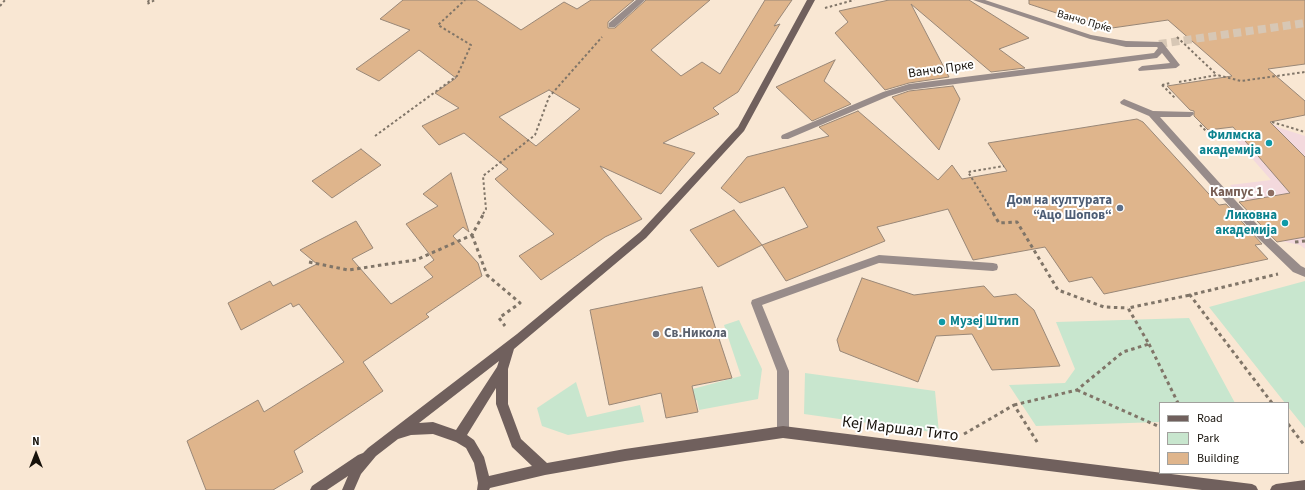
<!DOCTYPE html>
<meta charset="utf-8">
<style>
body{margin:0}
#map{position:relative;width:1305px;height:490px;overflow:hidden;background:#f9e7d3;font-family:"Source Sans 3",sans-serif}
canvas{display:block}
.legend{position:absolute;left:1159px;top:402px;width:130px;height:72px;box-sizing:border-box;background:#fff;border:1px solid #a2a09d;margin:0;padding:5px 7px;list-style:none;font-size:12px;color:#17120b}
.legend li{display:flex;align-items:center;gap:8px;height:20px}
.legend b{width:20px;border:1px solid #a2a09d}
.north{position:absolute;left:16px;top:434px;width:40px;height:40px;-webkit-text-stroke:3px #fff;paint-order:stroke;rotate:0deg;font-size:11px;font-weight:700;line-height:16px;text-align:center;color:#17120b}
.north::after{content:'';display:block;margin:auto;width:14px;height:18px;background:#17120b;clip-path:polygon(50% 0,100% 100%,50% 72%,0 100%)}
</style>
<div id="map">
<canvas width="1305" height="490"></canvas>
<ul class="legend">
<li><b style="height:5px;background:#70605d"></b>Road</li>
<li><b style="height:11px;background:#c8e6ce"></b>Park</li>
<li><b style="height:11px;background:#dfb58c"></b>Building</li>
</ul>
<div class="north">N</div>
</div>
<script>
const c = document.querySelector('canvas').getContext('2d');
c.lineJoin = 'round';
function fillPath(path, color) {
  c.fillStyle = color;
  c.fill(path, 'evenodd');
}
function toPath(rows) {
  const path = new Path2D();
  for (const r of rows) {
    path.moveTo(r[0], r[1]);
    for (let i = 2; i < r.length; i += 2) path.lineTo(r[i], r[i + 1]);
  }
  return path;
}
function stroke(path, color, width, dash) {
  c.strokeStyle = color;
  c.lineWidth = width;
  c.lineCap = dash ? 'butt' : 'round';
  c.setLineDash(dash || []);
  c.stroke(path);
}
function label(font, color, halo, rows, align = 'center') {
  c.font = font + ' "Source Sans 3",sans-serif';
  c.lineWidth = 4;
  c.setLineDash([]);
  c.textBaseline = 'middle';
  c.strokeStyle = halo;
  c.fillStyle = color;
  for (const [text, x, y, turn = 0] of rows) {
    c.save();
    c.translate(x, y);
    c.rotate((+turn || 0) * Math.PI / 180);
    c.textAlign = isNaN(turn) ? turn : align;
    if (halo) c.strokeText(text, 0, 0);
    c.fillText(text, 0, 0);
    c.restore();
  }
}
fillPath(toPath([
 [1273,124,1280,128,1305,136,1305,249,1300,245,1281,241,1230,185,1271,180,1228,131]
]), '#f3d9dd');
fillPath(toPath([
 [1305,281,1305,428,1288,407,1288,403,1285,403,1209,307],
 [1189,318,1235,403,1160,403,1160,422,1036,426,1009,385,1065,383,1075,369,1056,322],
 [739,320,762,369,758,399,699,410,697,400,676,403,674,394,741,376,724,325],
 [805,373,935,391,939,433,804,414],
 [576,382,587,417,640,405,644,422,568,435,542,426,537,408]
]), '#c8e6ce');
const building = toPath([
 [403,0,476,0,521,30,564,2,577,9,591,0,634,0,608,22,608,28,615,28,646,0,710,0,651,50,681,76,702,62,720,74,765,0,792,0,774,26,780,24,738,92,713,108,719,114,663,143,695,153,661,194,600,166,642,219,605,237,541,280,519,256,554,234,495,179,508,169,464,133,439,145,422,126,459,108,435,93,456,78,419,50,379,81,356,69,410,30,380,19,403,0],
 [549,90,580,109,536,146,499,117,549,90],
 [889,0,969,0,1029,38,999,49,1025,68,991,72,911,4,949,77,909,83,885,90,835,33,848,22,839,11,889,0],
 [1029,0,1305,0,1305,64,1268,69,1305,101,1305,115,1270,122,1305,157,1305,237,1277,242,1239,202,1290,193,1233,127,1208,130,1194,116,1194,111,1190,110,1167,86,1232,76,1168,20,1105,29,1029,4,1029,0],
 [835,60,824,81,851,104,812,121,776,87,835,60],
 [953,86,960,99,939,150,892,97,909,91,953,86],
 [858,111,938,180,952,165,962,179,1007,171,988,143,1137,119,1143,122,1219,205,1226,204,1262,244,1255,245,1268,259,1104,294,1092,277,1069,282,1045,247,973,260,948,209,877,227,885,241,786,281,762,245,808,227,784,187,740,203,721,188,747,157,829,136,819,127,858,111],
 [361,149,381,165,332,198,312,181,361,149],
 [451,173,469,232,463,227,453,236,478,263,482,276,426,314,429,317,363,362,383,391,294,451,303,472,273,490,206,490,187,441,258,400,264,412,344,362,299,304,293,307,291,303,241,330,228,303,270,281,273,286,317,264,300,250,356,221,373,248,352,259,391,304,433,277,424,267,434,260,406,224,438,206,423,194,451,173],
 [734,210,762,245,718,267,690,230,734,210],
 [862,278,914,295,984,286,994,297,1016,294,1034,310,1060,366,992,370,972,334,936,336,918,382,840,351,837,340,862,278],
 [702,287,732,378,692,386,698,412,666,418,661,393,609,405,590,310,702,287]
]);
fillPath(building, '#dfb58c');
stroke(building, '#998777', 1);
stroke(toPath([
 [1159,44,1305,23]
]), '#d7c7b5', 8, [8, 4.5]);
stroke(toPath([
 [149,0,147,4,155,0],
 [0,6,5,0],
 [825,8,854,0],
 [1177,37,1217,75],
 [1179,82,1217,75,1241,81,1305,72],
 [1162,85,1170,83],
 [1162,85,1175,98],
 [1272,122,1305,132],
 [1200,125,1207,132],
 [375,136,457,76,471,45,438,25,465,0],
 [483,214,486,209,483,176,535,135,549,97,602,37],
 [994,214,968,172,1004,166]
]), '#807568', 2, [2.5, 2.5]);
stroke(toPath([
 [993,213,999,223,1017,222,1058,290,1104,307,1128,308],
 [472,235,487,275,520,303,499,318,505,326],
 [1295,242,1305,241],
 [309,262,348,270,416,260,472,235,484,213],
 [1149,344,1178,403],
 [1077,390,1160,427],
 [1272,403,1190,295,1278,274],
 [1014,405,1077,390,1123,352,1149,344,1128,308,1190,295],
 [1288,424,1305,446],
 [964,434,1014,405,1039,445]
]), '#807568', 3, [3.5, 3.5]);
fillPath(toPath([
 [1124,99,1153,111,1193,112,1194,114,1190,117,1160,117,1264,232,1301,266,1305,268,1305,277,1293,272,1258,238,1149,116,1121,104,1120,102,1124,99]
]), '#988c8a');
fillPath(toPath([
 [636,0,645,0,615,27,609,27,609,23,636,0],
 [973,0,985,0,1091,35,1126,41,1162,42,1180,65,1176,68,1139,71,1138,69,1142,66,1170,63,1162,53,1157,58,909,90,889,96,788,139,782,139,781,137,782,135,883,92,909,84,1154,53,1158,48,1157,47,1126,47,1090,39,973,0],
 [879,255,993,263,997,264,998,267,997,270,993,271,879,263,762,305,789,371,789,432,787,436,783,438,779,436,777,432,777,371,751,303,752,300,879,255]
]), '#988c8a');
fillPath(toPath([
 [807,0,815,0,744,131,646,238,514,349,508,369,508,404,521,439,547,463,625,449,783,426,1252,484,1256,486,1258,490,1202,490,783,438,625,461,545,475,490,488,489,490,477,490,478,483,474,463,466,448,456,442,433,434,411,435,398,439,376,456,361,474,354,490,342,490,348,476,327,490,310,490,312,486,358,455,363,453,368,448,517,334,640,232,738,127,807,0],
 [499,361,497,367,456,430,433,422,419,423,499,361],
 [496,388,496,404,512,447,532,466,489,476,484,457,474,440,467,435,496,388],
 [1305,480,1305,490,1270,490,1272,486,1276,484,1305,480]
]), '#70605d');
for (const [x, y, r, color] of [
 [1269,143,4,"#0f9aa8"],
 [1271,193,4,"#8d6e63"],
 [1120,208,4,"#5c6f8a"],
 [1285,223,4,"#0f9aa8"],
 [942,322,4,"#0f9aa8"],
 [656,334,4,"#6b7280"]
]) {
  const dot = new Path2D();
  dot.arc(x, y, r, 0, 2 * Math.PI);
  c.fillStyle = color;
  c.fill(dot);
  stroke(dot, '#fff', 1.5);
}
label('11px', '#17120b', '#fff', [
 ["Ванчо Прќе",1084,22,16]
]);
label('13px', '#17120b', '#fff', [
 ["Ванчо Прке",941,70,-8]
]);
label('bold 13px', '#0d838f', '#fff', [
 ["Филмска",1261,136],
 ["академија",1261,151],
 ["Ликовна",1277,216],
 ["академија",1277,231],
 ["Музеј Штип",950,322,"left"]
], 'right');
label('bold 13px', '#785e54', '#fff', [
 ["Кампус 1",1263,193]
], 'right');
label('bold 13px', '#4e5e75', '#fff', [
 ["Дом на културата",1112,201],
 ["“Ацо Шопов“",1112,216]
], 'right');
label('bold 13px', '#5b616d', '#fff', [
 ["Св.Никола",664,334]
], 'left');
label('16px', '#17120b', '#fff', [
 ["Кеј Маршал Тито",900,430,7]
]);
</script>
